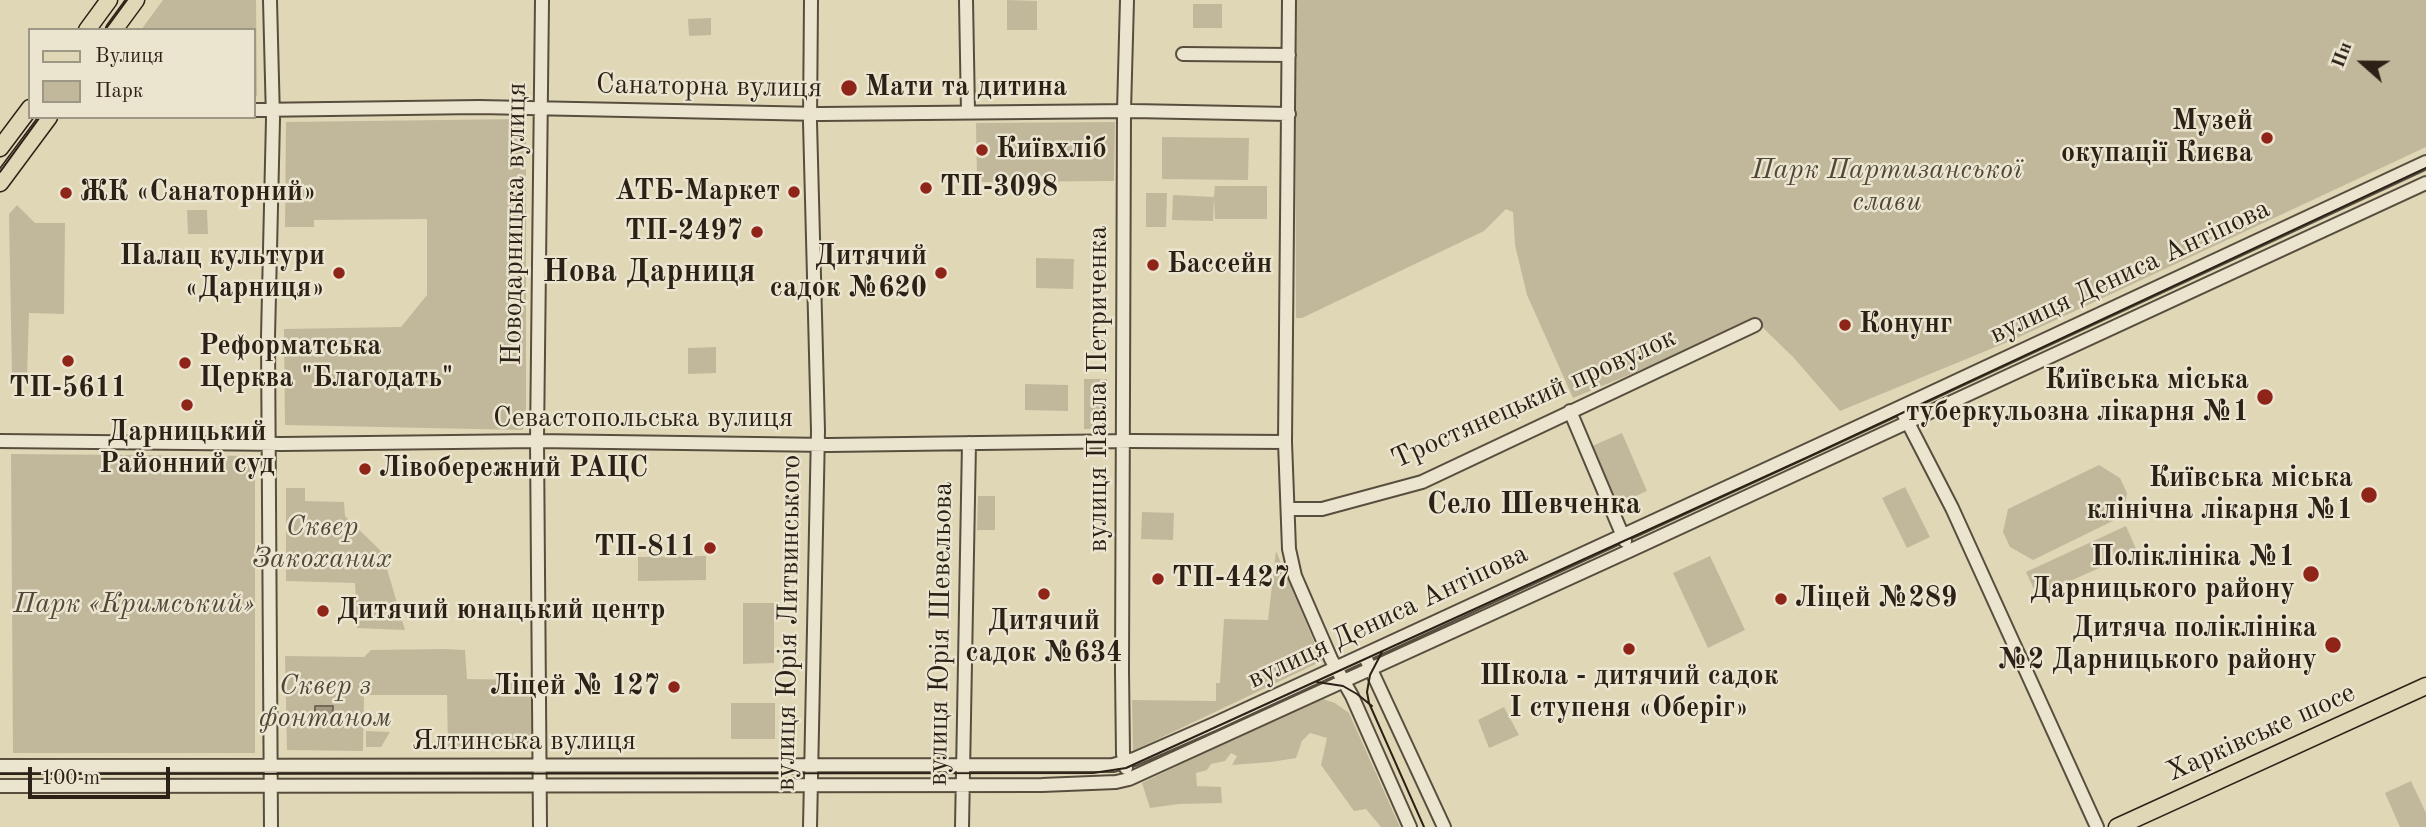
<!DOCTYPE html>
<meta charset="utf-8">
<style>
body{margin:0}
#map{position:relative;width:2426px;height:827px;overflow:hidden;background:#e0d7b7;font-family:"Old Standard TT",serif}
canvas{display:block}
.legend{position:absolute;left:28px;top:28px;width:228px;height:91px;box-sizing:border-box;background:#ebe5d0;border:2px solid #9e9786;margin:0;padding:9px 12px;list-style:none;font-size:21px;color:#2b2116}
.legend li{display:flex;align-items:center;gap:14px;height:35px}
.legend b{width:35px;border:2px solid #9e9786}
.north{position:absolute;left:2328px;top:28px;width:70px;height:70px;-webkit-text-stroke:5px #ebe5d0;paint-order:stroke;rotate:291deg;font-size:19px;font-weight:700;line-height:28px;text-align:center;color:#2b2116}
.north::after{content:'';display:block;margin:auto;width:24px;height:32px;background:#2b2116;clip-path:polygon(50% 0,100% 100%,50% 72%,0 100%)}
.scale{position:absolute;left:28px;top:767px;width:142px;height:32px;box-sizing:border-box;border:4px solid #2b2116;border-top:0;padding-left:9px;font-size:21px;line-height:24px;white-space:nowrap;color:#2b2116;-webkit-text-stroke:5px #ebe5d0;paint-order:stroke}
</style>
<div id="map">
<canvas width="2426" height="827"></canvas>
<ul class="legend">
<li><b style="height:9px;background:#e0d7b7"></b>Вулиця</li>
<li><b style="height:19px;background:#c1b89c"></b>Парк</li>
</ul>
<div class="north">Пн</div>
<div class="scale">100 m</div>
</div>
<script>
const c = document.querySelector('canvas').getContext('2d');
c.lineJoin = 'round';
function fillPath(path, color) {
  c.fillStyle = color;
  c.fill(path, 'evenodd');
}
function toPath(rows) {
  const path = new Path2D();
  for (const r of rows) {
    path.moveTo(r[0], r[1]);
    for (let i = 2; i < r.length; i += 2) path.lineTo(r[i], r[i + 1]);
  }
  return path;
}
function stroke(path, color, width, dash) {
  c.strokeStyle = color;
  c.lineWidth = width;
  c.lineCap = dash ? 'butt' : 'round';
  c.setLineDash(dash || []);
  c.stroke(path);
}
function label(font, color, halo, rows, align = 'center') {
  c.font = font + ' "Old Standard TT",serif';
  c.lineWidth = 5;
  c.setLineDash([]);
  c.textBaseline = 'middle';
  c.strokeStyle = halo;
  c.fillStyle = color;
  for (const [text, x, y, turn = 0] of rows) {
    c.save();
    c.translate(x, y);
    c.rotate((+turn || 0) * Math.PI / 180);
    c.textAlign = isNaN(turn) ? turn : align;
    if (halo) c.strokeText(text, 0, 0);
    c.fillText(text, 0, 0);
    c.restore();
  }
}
fillPath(toPath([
 [163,0,256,0,257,96,254,96,254,30,141,30],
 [1007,0,1037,1,1037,30,1007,30],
 [1295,0,2426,0,2426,147,2015,339,1840,411,1793,357,1757,322,1573,398,1527,295,1515,245,1513,212,1506,209,1484,231,1302,318,1296,318],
 [1193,4,1222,4,1222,28,1193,28],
 [711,18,711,35,689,36,688,19],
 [521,119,526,125,526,425,522,430,285,425,284,329,401,327,427,295,427,219,314,220,314,227,285,227,286,122],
 [1115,122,1114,181,977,182,976,123],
 [1162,137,1249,138,1248,180,1162,179],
 [1215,186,1267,186,1267,219,1215,219,1214,198,1213,221,1172,220,1173,195,1214,197],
 [1146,193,1167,193,1166,227,1146,227],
 [17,205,35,223,65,223,64,314,29,313,27,378,12,378,9,214],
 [187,210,207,210,208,234,188,234],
 [1036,258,1074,259,1073,289,1036,288],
 [716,347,716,373,688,374,688,348],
 [1084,379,1107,379,1108,429,1084,429],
 [1025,384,1068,385,1068,411,1025,410],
 [1622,433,1647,491,1615,505,1590,447],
 [11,454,255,456,255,753,13,753],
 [2099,465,2120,478,2127,493,2123,516,2033,560,2010,547,2003,532,2008,509],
 [1905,487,1930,537,1907,548,1882,498],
 [286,488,305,488,305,501,344,502,345,516,382,552,405,630,357,628,355,583,286,581],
 [978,496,995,496,995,530,977,530],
 [1142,512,1174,513,1173,540,1141,539],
 [2126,526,2137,551,2037,596,2026,572],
 [1276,551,1322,661,1133,751,1132,700,1216,701,1216,683,1220,683,1224,619,1268,620],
 [706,556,706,580,638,581,638,557],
 [1710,556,1745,630,1708,648,1673,573],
 [743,603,774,603,774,663,743,664],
 [444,649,465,650,467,679,533,680,534,746,448,747,447,695,364,695,363,751,287,750,285,656,364,657,371,650],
 [1323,699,1335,703,1349,713,1400,827,1381,827,1366,809,1354,811,1321,765,1327,738,1310,733,1302,741,1296,758,1271,762,1232,765,1237,756,1231,753,1225,761,1211,764,1207,770,1196,773,1197,786,1221,787,1222,803,1179,804,1150,808,1142,783,1308,702],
 [731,703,775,703,775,739,731,739],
 [1504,707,1519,735,1489,748,1478,720],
 [366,731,390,732,381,747,366,747],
 [2411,781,2426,813,2426,827,2400,827,2385,793]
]), '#c1b89c');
const water = toPath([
 [315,706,333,706,332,724,315,723,315,706]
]);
fillPath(water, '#a29980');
stroke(water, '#726956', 2);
const minor = toPath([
 [270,0,273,119,268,337,271,827],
 [966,0,968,112],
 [1289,0,1285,442,1289,549,1295,576,1331,659,1352,696,1410,827],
 [1183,54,1289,55],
 [254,110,479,107,820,114,1132,111,1289,114],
 [1570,411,1625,541],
 [1904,415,1952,508,2097,827],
 [0,441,282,444,537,441,829,445,1132,441,1285,442],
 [1288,509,1322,509,1422,482,1755,325],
 [1367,661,1444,827],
 [0,766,1113,765,1134,759,1216,723,1879,417,2426,162],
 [1126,768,1123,754,1122,671,1124,111,1127,0],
 [0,786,1042,785,1116,782,1129,779,1629,551,2426,183],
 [540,827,537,441,542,0],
 [810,827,818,431,810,122,811,0],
 [962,827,969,443]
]);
const major = toPath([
 [87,30,109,0],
 [114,30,136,0],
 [0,148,30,108],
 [0,183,49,117],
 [2117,827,2426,686]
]);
stroke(minor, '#584e3e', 16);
stroke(major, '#2b2116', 19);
stroke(minor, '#ebe5d0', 12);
stroke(major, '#e0d7b7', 16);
stroke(toPath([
 [105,30,127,0],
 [0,172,40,117],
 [1382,652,1370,675,1367,692,1369,703,1424,827],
 [1317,682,1343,686,1357,694,1372,706],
 [0,774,1093,773,1126,768,1808,457,2426,168]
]), '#2b2116', 2);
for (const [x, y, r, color] of [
 [849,88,9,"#8f2418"],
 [2267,138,7,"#8f2418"],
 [982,150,7,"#8f2418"],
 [926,188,7,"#8f2418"],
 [794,192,7,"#8f2418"],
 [66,193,7,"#8f2418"],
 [757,232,7,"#8f2418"],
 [1153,265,7,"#8f2418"],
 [339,273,7,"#8f2418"],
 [941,273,7,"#8f2418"],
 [1845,325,7,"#8f2418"],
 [68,361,7,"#8f2418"],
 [185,363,7,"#8f2418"],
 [2265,397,9,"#8f2418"],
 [187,405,7,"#8f2418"],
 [365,469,7,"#8f2418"],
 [2369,495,9,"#8f2418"],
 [710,548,7,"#8f2418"],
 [2311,574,9,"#8f2418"],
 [1158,579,7,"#8f2418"],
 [1044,594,7,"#8f2418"],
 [1781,599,7,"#8f2418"],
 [323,611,7,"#8f2418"],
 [2333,645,9,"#8f2418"],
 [1629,649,7,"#8f2418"],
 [674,687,7,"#8f2418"]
]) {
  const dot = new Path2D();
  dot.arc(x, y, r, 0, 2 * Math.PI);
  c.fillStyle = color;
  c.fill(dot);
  stroke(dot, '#ebe5d0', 2.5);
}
label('28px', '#2b2116', '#ebe5d0', [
 ["Санаторна вулиця",709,87,1],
 ["Новодарницька вулиця",515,224,-89],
 ["вулиця Дениса Антіпова",2130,272,-25],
 ["вулиця Павла Петриченка",1099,389,-90],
 ["Тростянецький провулок",1534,399,-24],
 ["Севастопольська вулиця",643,419],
 ["вулиця Дениса Антіпова",1388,617,-25],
 ["вулиця Юрія Литвинського",789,623,-89],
 ["вулиця Юрія Шевельова",941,634,-89],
 ["Харківське шосе",2261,733,-24],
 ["Ялтинська вулиця",524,742]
]);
label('bold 28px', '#2b2116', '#ebe5d0', [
 ["Мати та дитина",865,88],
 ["Музей",2253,122,"right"],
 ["окупації Києва",2253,154,"right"],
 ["Київхліб",996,150],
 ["ТП-3098",940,188],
 ["АТБ-Маркет",780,192,"right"],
 ["ЖК «Санаторний»",80,193],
 ["ТП-2497",743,232,"right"],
 ["Палац культури",325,257,"right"],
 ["«Дарниця»",325,289,"right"],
 ["Дитячий",927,257,"right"],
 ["садок №620",927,289,"right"],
 ["Бассейн",1167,265],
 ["Конунг",1859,325],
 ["Реформатська",199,347],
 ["Церква \"Благодать\"",199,379],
 ["Київська міська",2249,381,"right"],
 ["туберкульозна лікарня №1",2249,413,"right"],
 ["ТП-5611",68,389,"center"],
 ["Дарницький",187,433,"center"],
 ["Районний суд",187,465,"center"],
 ["Лівобережний РАЦС",379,469],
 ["Київська міська",2353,479,"right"],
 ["клінічна лікарня №1",2353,511,"right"],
 ["ТП-811",696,548,"right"],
 ["Поліклініка №1",2295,558,"right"],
 ["Дарницького району",2295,590,"right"],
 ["ТП-4427",1172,579],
 ["Ліцей №289",1795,599],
 ["Дитячий юнацький центр",337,611],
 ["Дитячий",1044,622,"center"],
 ["садок №634",1044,654,"center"],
 ["Дитяча поліклініка",2317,629,"right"],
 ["№2 Дарницького району",2317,661,"right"],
 ["Школа - дитячий садок",1629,677,"center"],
 ["І ступеня «Оберіг»",1629,709,"center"],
 ["Ліцей № 127",660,687,"right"]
], 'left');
label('italic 28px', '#504738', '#ebe5d0', [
 ["Парк Партизанської",1887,171],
 ["слави",1887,203],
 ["Сквер",322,528],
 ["Закоханих",322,560],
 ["Парк «Кримський»",134,605],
 ["Сквер з",325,687],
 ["фонтаном",325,719]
]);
label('bold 30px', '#2b2116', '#ebe5d0', [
 ["Село Шевченка",1534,505]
]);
label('bold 32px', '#2b2116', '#ebe5d0', [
 ["Нова Дарниця",649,273]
]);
</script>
